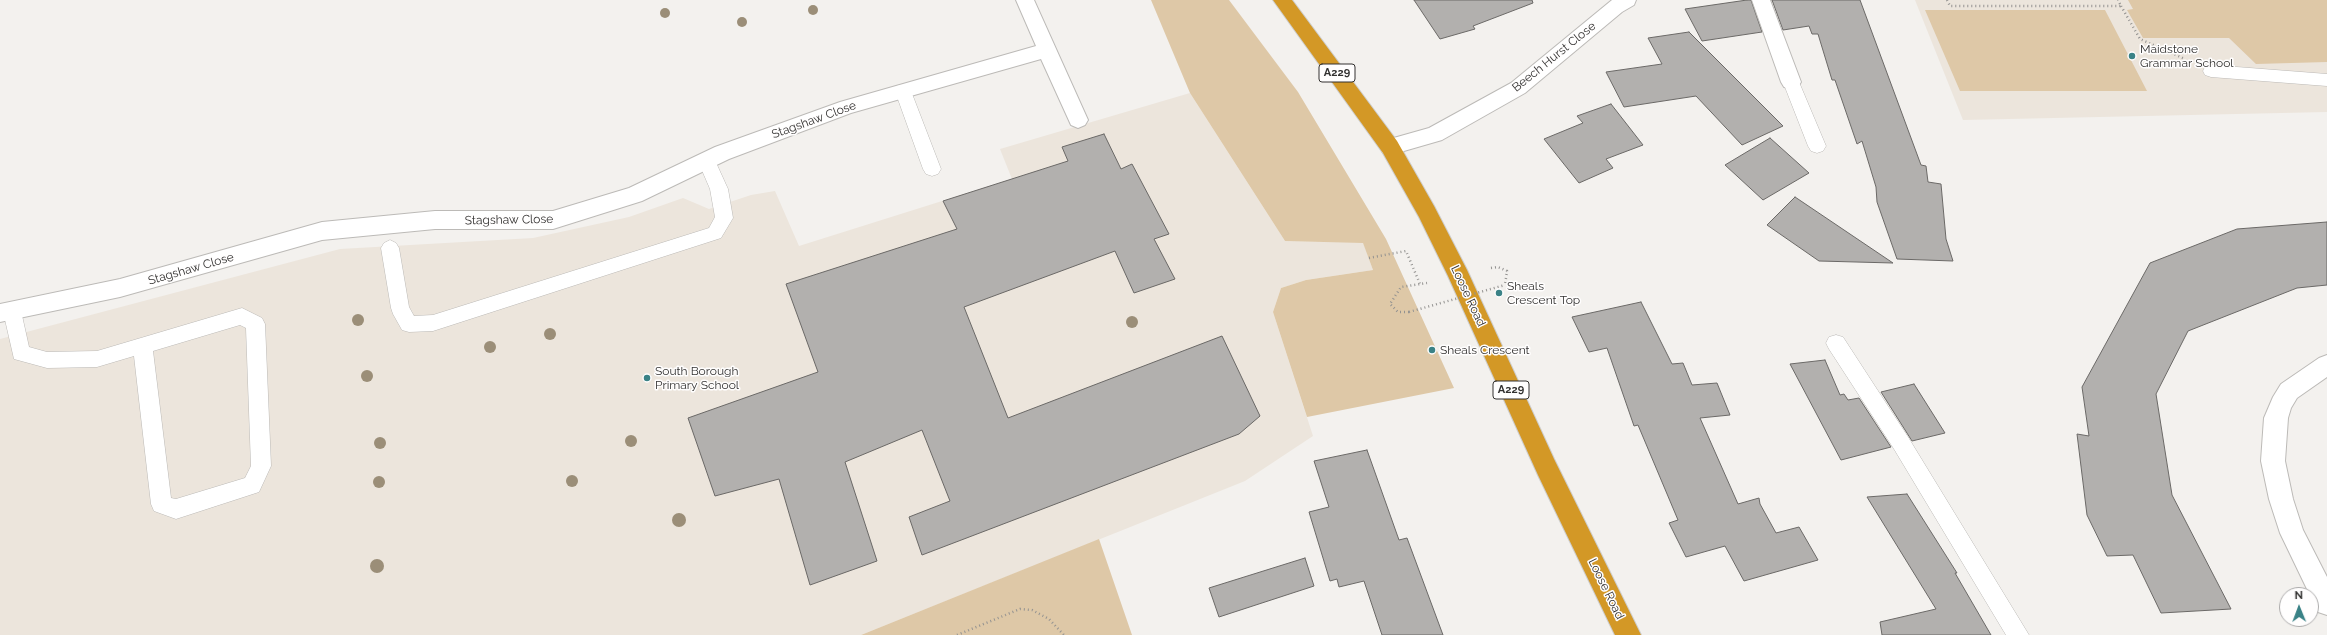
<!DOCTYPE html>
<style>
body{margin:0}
#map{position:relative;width:2327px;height:635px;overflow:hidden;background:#f3f1ee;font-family:Raleway,sans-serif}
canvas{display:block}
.north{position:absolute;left:2279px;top:587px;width:40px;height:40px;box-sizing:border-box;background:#fffefe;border:1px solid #adacac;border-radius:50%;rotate:359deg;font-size:11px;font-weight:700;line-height:16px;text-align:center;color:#323130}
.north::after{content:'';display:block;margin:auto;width:14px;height:18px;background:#3a8286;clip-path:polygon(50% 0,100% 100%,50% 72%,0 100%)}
</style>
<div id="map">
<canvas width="2327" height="635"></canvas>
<div class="north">N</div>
</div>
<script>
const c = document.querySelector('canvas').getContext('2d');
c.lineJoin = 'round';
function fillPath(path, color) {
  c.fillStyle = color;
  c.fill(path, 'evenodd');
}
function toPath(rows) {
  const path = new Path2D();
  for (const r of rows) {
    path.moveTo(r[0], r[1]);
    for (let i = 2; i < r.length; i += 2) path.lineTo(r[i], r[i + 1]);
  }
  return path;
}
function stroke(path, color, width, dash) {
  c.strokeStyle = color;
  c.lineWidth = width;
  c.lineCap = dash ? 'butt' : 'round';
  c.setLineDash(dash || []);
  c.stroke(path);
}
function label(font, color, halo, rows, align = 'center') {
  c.font = font + ' Raleway,sans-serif';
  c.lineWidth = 3;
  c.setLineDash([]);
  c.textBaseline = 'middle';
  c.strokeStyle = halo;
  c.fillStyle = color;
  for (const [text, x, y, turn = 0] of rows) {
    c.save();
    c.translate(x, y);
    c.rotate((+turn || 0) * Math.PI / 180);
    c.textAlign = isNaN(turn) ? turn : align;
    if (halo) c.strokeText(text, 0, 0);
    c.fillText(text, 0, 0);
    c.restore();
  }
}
fillPath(toPath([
 [1915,0,2327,0,2327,112,1963,120],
 [1190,93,1285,241,1363,242,1373,270,1306,280,1281,288,1273,312,1313,436,1245,481,861,635,0,635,0,339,340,249,533,238,629,217,683,198,709,209,751,195,775,191,799,246,1012,179,1000,149]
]), '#ece5dc');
fillPath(toPath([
 [1151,0,1229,0,1298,92,1386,239,1454,388,1307,417,1273,312,1281,288,1306,280,1373,270,1363,243,1285,241,1190,93],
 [2128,0,2327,0,2327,62,2256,64,2229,38,2143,38,2127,10,2133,9],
 [1925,10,2105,10,2147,91,1960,91],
 [1099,539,1132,635,861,635]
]), '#dec8a7');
const building = toPath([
 [1414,0,1532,0,1533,3,1473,26,1475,29,1440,39,1414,0],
 [1747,0,1751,0,1762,32,1702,41,1685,9,1747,0],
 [1772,0,1860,0,1921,165,1926,166,1928,182,1941,184,1946,239,1953,261,1897,259,1877,202,1876,187,1862,141,1857,144,1835,80,1832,80,1818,34,1812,34,1809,26,1783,30,1772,0],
 [1689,32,1783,126,1742,145,1696,96,1624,107,1606,72,1662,64,1648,38,1689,32],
 [1611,104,1643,145,1606,159,1613,168,1579,183,1544,139,1583,123,1577,116,1611,104],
 [1104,134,1121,169,1132,164,1169,234,1154,239,1175,279,1134,293,1115,251,964,307,1008,418,1222,336,1260,416,1239,434,922,555,909,517,950,501,922,430,845,462,877,561,810,585,779,479,715,496,688,418,818,372,786,284,957,229,943,201,1068,161,1062,147,1104,134],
 [1770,138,1809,173,1763,200,1725,165,1770,138],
 [1795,197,1893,263,1819,261,1767,225,1795,197],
 [2327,222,2327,285,2297,288,2188,331,2156,394,2172,495,2231,609,2161,613,2133,555,2107,556,2087,515,2077,434,2089,436,2082,387,2150,263,2237,229,2327,222],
 [1641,302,1672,364,1683,363,1692,385,1717,383,1730,415,1700,418,1738,504,1759,498,1760,504,1776,533,1799,527,1818,560,1744,581,1725,546,1686,557,1669,523,1678,520,1638,425,1634,426,1607,348,1589,352,1572,317,1641,302],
 [1825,360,1840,395,1844,394,1848,400,1859,398,1891,447,1841,460,1790,364,1825,360],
 [1914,384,1945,433,1912,441,1881,392,1914,384],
 [1367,450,1399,540,1407,538,1443,635,1382,635,1364,581,1339,587,1337,579,1330,581,1309,512,1329,507,1314,461,1367,450],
 [1907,494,1957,573,1955,573,1991,635,1882,635,1880,622,1936,609,1867,497,1907,494],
 [1305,558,1314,586,1219,617,1209,588,1305,558]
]);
fillPath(building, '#b2b0ae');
stroke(building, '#6b6967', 1);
const lane = toPath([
 [2211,65,2327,74,2327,86,2211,77,2205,75,2203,71,2205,67,2211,65],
 [1791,76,1797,77,1799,82,1826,146,1823,151,1817,153,1811,151,1808,146,1783,82,1785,77,1791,76],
 [903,85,909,86,911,91,941,169,938,174,932,176,926,174,923,169,895,91,897,86,903,85],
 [707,154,713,156,728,189,733,218,721,238,433,331,409,332,402,330,393,314,391,308,381,248,384,243,390,240,396,243,399,248,409,307,414,316,433,315,709,228,715,217,710,189,698,161,701,156,707,154],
 [12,303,19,305,21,311,29,347,47,352,97,351,242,308,262,318,265,324,271,466,259,492,176,519,154,511,151,504,134,356,97,367,47,368,14,359,3,311,5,305,12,303],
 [240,325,246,328,251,466,245,478,176,499,171,498,153,351,240,325],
 [1836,335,1843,337,1908,437,2029,635,2006,635,1894,449,1829,349,1826,343,1829,337,1836,335]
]);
const street = toPath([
 [1016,0,1034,0,1088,120,1085,125,1078,128,1071,125,1041,59,851,113,729,159,642,201,553,229,435,229,322,240,120,297,0,322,0,304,120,279,322,222,435,211,553,211,629,188,715,147,840,102,1036,46,1016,0],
 [1612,0,1636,0,1634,5,1622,12,1525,93,1442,140,1390,155,1383,153,1380,147,1383,141,1429,128,1511,83,1612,0],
 [1752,0,1770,0,1801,82,1798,87,1791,89,1784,87,1781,82,1752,0],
 [2327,355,2327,377,2297,398,2291,408,2288,418,2285,461,2293,499,2303,530,2327,577,2327,615,2318,612,2280,533,2269,499,2261,461,2264,418,2273,397,2281,384,2319,358,2327,355]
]);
const highway = toPath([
 [1273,0,1292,0,1397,141,1434,206,1467,270,1554,459,1641,635,1615,635,1538,475,1448,276,1419,217,1383,153,1273,0]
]);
stroke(lane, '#bcbab7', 1);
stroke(street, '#bcbab7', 2);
stroke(highway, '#cececd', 2);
stroke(toPath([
 [1947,0,1950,6,2121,6,2118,0],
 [2121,6,2140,39,2185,59],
 [1369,258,1406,251,1420,284],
 [1491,268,1498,267,1507,271,1505,285],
 [1409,312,1398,312,1390,304,1401,287,1427,283],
 [957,635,1020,609,1032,610,1049,619,1064,635]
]), '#949391', 2.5, [1, 3]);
fillPath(lane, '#fff');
fillPath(street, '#fff');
fillPath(highway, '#d39826');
stroke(toPath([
 [1409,312,1505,285]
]), '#949391', 2.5, [1, 3]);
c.fillStyle = '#9b8e78';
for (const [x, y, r] of [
 [813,10,5],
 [665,13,5],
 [742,22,5],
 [358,320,6],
 [1132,322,6],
 [550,334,6],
 [490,347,6],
 [367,376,6],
 [631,441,6],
 [380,443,6],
 [572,481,6],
 [379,482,6],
 [679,520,7],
 [377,566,7]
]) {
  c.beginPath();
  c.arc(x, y, r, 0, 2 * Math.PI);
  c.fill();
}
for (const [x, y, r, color] of [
 [2132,56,4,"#3a8286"],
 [1499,293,4,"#3a8286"],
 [1432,350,4,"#3a8286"],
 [647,378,4,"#3a8286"]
]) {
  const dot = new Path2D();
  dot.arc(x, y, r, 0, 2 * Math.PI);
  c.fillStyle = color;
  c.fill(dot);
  stroke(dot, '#fffefe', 1.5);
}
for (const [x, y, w] of [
 [1337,73,36],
 [1511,390,36]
]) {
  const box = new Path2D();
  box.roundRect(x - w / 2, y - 9, w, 18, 3);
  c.fillStyle = '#fffefe';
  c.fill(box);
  stroke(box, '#323130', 1);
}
label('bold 11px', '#323130', null, [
 ["A229",1337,73],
 ["A229",1511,390]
]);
label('12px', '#323130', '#fffefe', [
 ["Maidstone",2140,49],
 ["Grammar School",2140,63],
 ["Sheals",1507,286],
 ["Crescent Top",1507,300],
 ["Sheals Crescent",1440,350],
 ["South Borough",655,371],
 ["Primary School",655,385]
], 'left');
label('12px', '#323130', '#fffefe', [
 ["Beech Hurst Close",1554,57,-39],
 ["Stagshaw Close",814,120,-20],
 ["Stagshaw Close",509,220,-1],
 ["Stagshaw Close",191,269,-16],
 ["Loose Road",1468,296,65],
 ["Loose Road",1606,589,64]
]);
</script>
